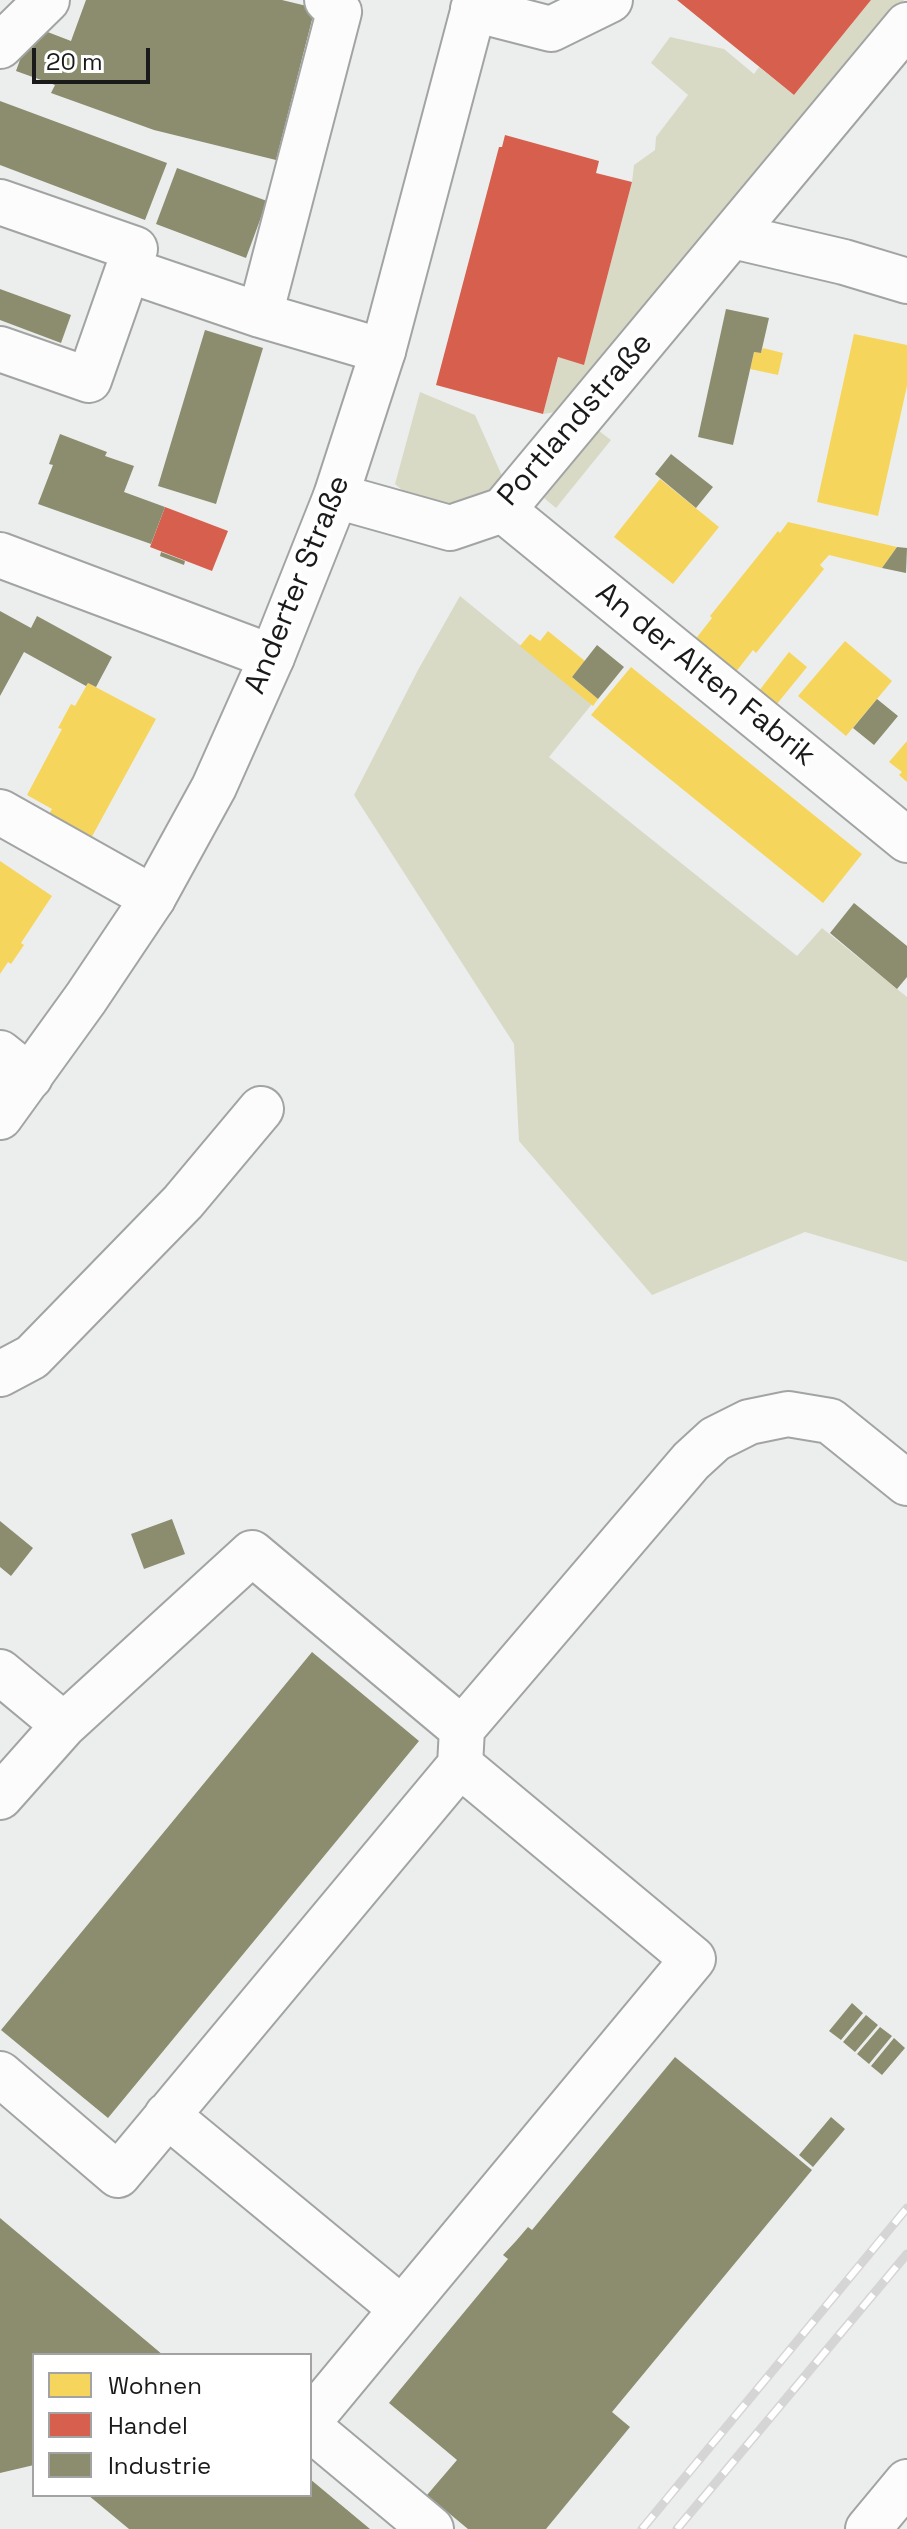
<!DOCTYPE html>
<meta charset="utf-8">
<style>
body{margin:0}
#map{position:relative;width:907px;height:2529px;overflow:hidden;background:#eceeed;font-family:"Space Grotesk",sans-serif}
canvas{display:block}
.legend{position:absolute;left:32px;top:2353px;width:280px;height:144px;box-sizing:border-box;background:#fff;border:2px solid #a3a3a3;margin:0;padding:10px 14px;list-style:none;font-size:24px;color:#191a19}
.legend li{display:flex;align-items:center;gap:16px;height:40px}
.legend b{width:40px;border:2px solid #a3a3a3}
.scale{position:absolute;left:32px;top:48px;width:118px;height:36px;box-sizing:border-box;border:4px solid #191a19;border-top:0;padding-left:10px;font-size:24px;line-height:28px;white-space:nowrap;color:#191a19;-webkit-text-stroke:6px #fff;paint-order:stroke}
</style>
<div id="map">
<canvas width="907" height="2529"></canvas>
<ul class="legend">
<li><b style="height:22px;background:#f6d55c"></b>Wohnen</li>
<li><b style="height:22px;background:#d6604d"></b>Handel</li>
<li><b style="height:22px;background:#8c8c6e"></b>Industrie</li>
</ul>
<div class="scale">20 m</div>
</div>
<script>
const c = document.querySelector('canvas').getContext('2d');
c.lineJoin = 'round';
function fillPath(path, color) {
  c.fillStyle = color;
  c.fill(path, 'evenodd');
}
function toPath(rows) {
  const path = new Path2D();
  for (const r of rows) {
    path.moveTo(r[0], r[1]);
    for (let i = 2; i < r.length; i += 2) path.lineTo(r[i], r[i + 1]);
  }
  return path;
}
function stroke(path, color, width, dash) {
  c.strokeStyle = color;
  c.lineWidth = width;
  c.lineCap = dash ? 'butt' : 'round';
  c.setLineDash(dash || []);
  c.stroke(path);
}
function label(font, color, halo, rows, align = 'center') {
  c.font = font + ' "Space Grotesk",sans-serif';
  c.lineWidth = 8;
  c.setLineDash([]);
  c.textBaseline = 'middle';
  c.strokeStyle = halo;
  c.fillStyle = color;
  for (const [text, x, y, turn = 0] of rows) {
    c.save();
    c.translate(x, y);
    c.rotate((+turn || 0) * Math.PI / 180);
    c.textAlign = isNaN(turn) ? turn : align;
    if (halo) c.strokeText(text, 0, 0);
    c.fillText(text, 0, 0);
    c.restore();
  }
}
fillPath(toPath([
 [871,0,904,0,576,409,543,414,558,357,584,364,632,182,634,165,655,150,656,137,688,95,651,63,670,37,724,49,754,74,759,67,794,95],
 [420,392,475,415,503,478,493,489,469,502,449,505,408,495,395,484],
 [599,431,611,440,556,508,544,498],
 [460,596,592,704,549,757,797,956,822,928,907,997,907,1262,805,1232,652,1295,519,1141,514,1044,354,795,418,670]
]), '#d9dac5');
fillPath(toPath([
 [854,334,907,345,907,386,878,516,817,502],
 [763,348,783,353,778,375,750,369,754,352,761,353],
 [660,479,719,527,673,584,614,537],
 [788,522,897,547,882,568,829,555,820,565,824,569,756,653,753,650,735,673,694,641,712,618,710,616,778,531,780,533],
 [548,631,585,661,572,677,598,699,593,706,520,646,530,634,540,641],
 [845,641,892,681,846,736,798,696],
 [789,652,807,667,772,710,755,696],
 [631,667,862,854,823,903,591,715],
 [88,683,156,719,89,842,46,819,52,809,27,795,62,729,58,728,71,704,75,706],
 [907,741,907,782,899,775,902,772,889,762],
 [0,861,52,896,21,943,24,945,11,964,8,962,0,974]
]), '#f6d55c');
fillPath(toPath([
 [677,0,871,0,794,95],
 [505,135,599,161,596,173,632,182,584,365,558,357,543,414,436,385,499,147,502,147],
 [165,507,228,531,212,571,150,547]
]), '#d6604d');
fillPath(toPath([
 [86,0,282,0,315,8,276,160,154,130,51,93,55,85,16,71,32,26,71,41],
 [0,101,167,163,145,220,0,165],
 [177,168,267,201,246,258,156,224],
 [0,289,71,315,61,343,0,320],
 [726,309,769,318,761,353,754,352,733,445,698,437],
 [205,330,263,348,216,504,158,486],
 [60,434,107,452,105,456,134,466,124,492,165,507,151,544,38,504,53,465,49,464],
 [671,454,713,487,696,508,655,474],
 [897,547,907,548,906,573,882,568],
 [161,552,185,561,184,565,160,556],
 [0,611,31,628,37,616,112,657,96,687,88,683,86,686,24,652,0,696],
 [597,645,624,667,598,699,572,677],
 [877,699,898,716,874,745,853,728],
 [854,903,907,946,907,977,897,989,830,933],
 [172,1519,185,1554,144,1569,131,1534],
 [0,1521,33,1548,11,1576,0,1567],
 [312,1652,419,1741,108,2118,1,2030],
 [852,2003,863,2013,841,2040,829,2031],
 [866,2015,878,2025,855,2052,843,2042],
 [880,2027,892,2036,869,2064,857,2054],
 [894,2038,905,2048,882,2075,871,2066],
 [675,2057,812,2170,612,2412,630,2427,546,2529,468,2529,427,2495,457,2460,389,2403,508,2259,503,2255,516,2241,528,2227,532,2230],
 [831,2117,845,2129,813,2167,799,2155],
 [0,2218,163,2355,34,2355,34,2465,0,2473],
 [310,2479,370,2529,129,2529,88,2495,310,2495]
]), '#8c8c6e');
const minor = toPath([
 [473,9,551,29,610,0],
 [0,46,47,0],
 [0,202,135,249,89,380,0,349],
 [733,236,844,262,907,281],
 [128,270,260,315,383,351],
 [260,315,339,12,327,0],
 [336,496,450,528,503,510,907,25],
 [503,510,907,840],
 [0,555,272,657],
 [0,812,153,898],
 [0,1053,30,1077],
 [0,1374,32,1357,183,1202,261,1109],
 [0,1672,64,1725,0,1797],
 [462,1729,691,1461,715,1439,749,1422,788,1414,830,1421,907,1483],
 [0,2074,118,2175,460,1765,462,1729,252,1553,64,1725],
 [167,2115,402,2309,693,1959,460,1765],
 [310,2420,402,2309],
 [310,2428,431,2529],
 [868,2529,907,2482]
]);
const major = toPath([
 [0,1117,86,998,153,898,214,787,272,657,336,496,383,351,476,0]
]);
stroke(minor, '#a2a4a3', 48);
stroke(major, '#a2a4a3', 48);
stroke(minor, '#fcfcfc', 44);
stroke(major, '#fcfcfc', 44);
const rail = toPath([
 [642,2529,907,2208],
 [677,2529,907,2254]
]);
stroke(rail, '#d4d5d4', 9);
stroke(rail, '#fff', 6, [18]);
label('30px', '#191a19', '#fff', [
 ["Portlandstraße",576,420,-49],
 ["Anderter Straße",298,585,-68],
 ["An der Alten Fabrik",705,675,39]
]);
</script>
